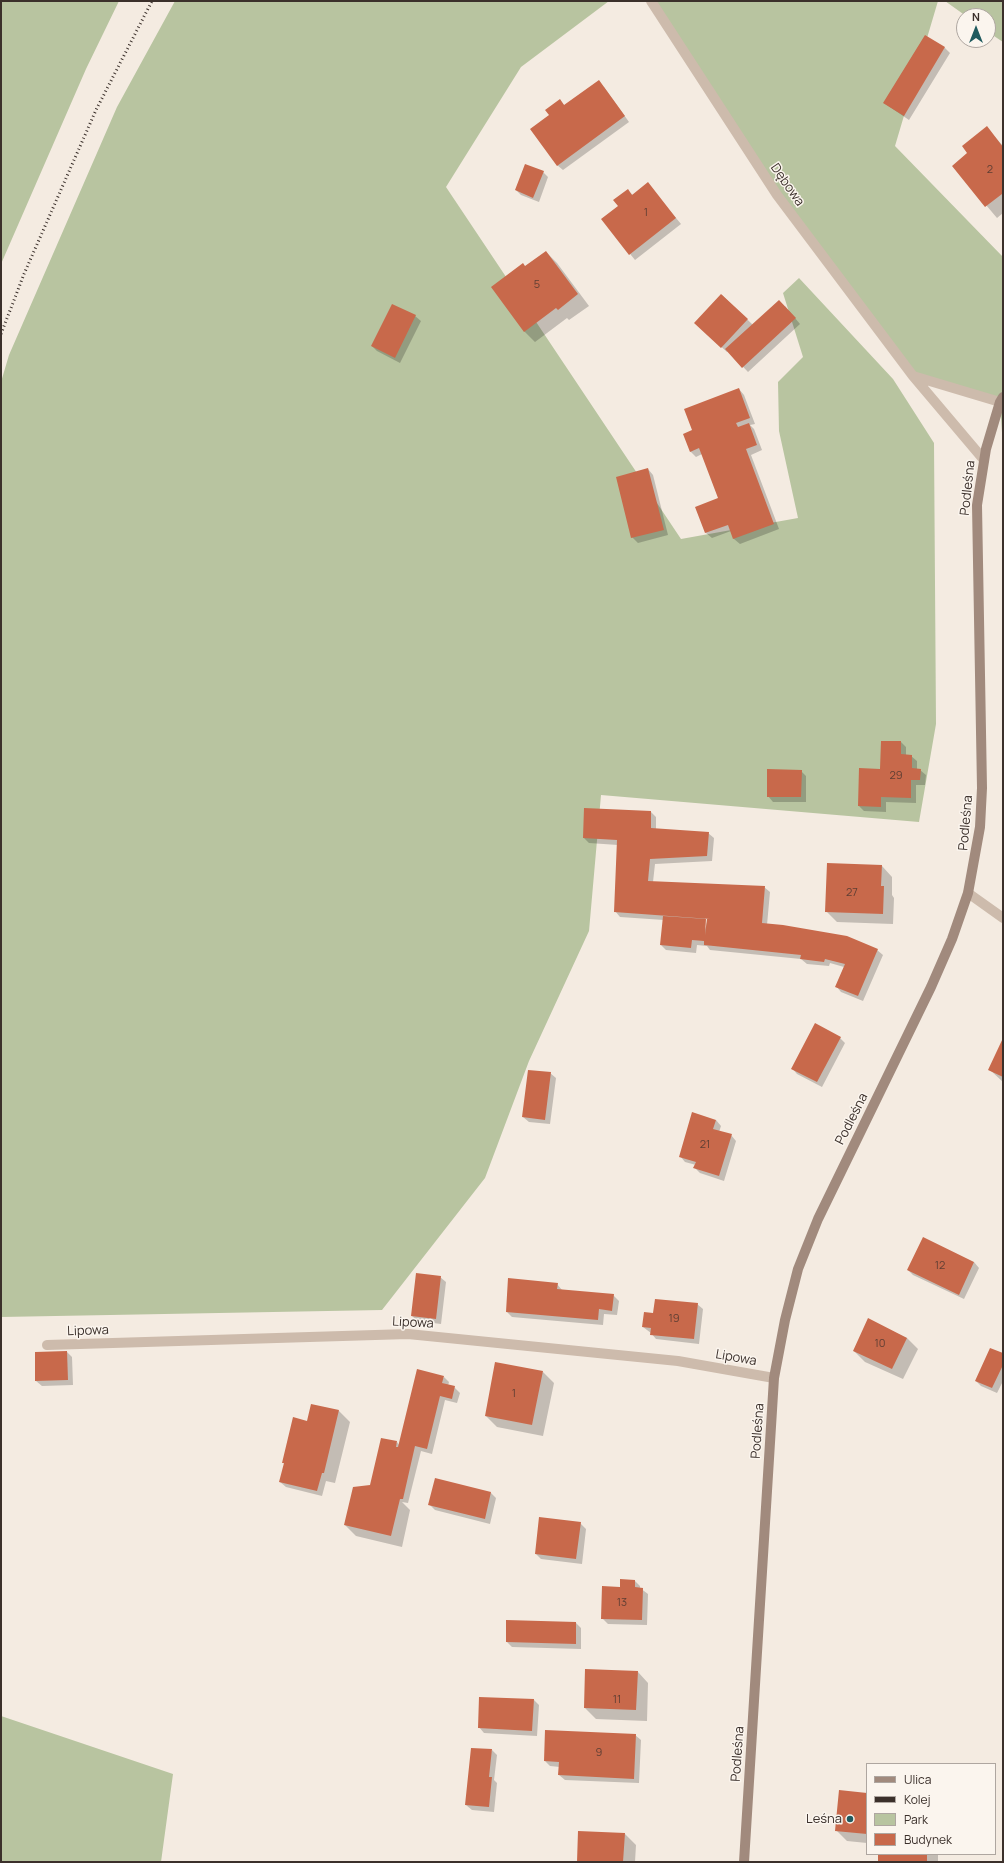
<!DOCTYPE html>
<meta charset="utf-8">
<style>
body{margin:0}
#map{position:relative;width:1004px;height:1863px;overflow:hidden;background:#f4ebe1;font-family:Manrope,sans-serif}
canvas{display:block}
.frame{position:absolute;inset:0;border:2px solid #3b302b;pointer-events:none}
.legend{position:absolute;left:866px;top:1763px;width:130px;height:92px;box-sizing:border-box;background:#fbf5ee;border:1px solid #aea6a0;margin:0;padding:5px 7px;list-style:none;font-size:12px;color:#3b302b}
.legend li{display:flex;align-items:center;gap:8px;height:20px}
.legend b{width:20px;border:1px solid #aea6a0}
.north{position:absolute;left:956px;top:8px;width:40px;height:40px;box-sizing:border-box;background:#fbf5ee;border:1px solid #aea6a0;border-radius:50%;rotate:0deg;font-size:11px;font-weight:700;line-height:16px;text-align:center;color:#3b302b}
.north::after{content:'';display:block;margin:auto;width:14px;height:18px;background:#1f5a5e;clip-path:polygon(50% 0,100% 100%,50% 72%,0 100%)}
</style>
<div id="map">
<canvas width="1004" height="1863"></canvas>
<div class="frame"></div>
<ul class="legend">
<li><b style="height:5px;background:#a18a7d"></b>Ulica</li>
<li><b style="height:5px;background:#3b302b"></b>Kolej</li>
<li><b style="height:11px;background:#b8c4a0"></b>Park</li>
<li><b style="height:11px;background:#c8694b"></b>Budynek</li>
</ul>
<div class="north">N</div>
</div>
<script>
const c = document.querySelector('canvas').getContext('2d');
c.lineJoin = 'round';
function fillPath(path, color) {
  c.fillStyle = color;
  c.fill(path, 'evenodd');
}
function toPath(rows) {
  const path = new Path2D();
  for (const r of rows) {
    path.moveTo(r[0], r[1]);
    for (let i = 2; i < r.length; i += 2) path.lineTo(r[i], r[i + 1]);
  }
  return path;
}
function stroke(path, color, width, dash) {
  c.strokeStyle = color;
  c.lineWidth = width;
  c.lineCap = dash ? 'butt' : 'round';
  c.setLineDash(dash || []);
  c.stroke(path);
}
function label(font, color, halo, rows, align = 'center') {
  c.font = font + ' Manrope,sans-serif';
  c.lineWidth = 3;
  c.setLineDash([]);
  c.textBaseline = 'middle';
  c.strokeStyle = halo;
  c.fillStyle = color;
  for (const [text, x, y, turn = 0] of rows) {
    c.save();
    c.translate(x, y);
    c.rotate((+turn || 0) * Math.PI / 180);
    c.textAlign = isNaN(turn) ? turn : align;
    if (halo) c.strokeText(text, 0, 0);
    c.fillText(text, 0, 0);
    c.restore();
  }
}
fillPath(toPath([
 [1,1,119,1,86,69,1,264],
 [175,1,609,1,521,67,446,187,681,539,798,518,779,431,778,382,803,357,783,293,799,278,893,379,934,443,936,724,919,822,601,795,589,931,529,1061,485,1178,382,1310,1,1317,1,382,9,355,117,107],
 [651,1,938,1,895,146,1003,257,1003,448,1000,402,913,376,749,151],
 [945,1,1003,1,1003,42,988,32,988,16,966,16],
 [1,1716,173,1774,161,1862,1,1862]
]), '#b8c4a0');
fillPath(toPath([
 [925,36,945,48,950,53,909,120,884,103],
 [604,87,629,122,563,170,557,165,550,115,560,100,565,106],
 [987,128,1003,146,1003,213,997,218,953,166,969,153],
 [543,172,548,177,539,202,521,195,516,190],
 [648,184,681,224,635,260,602,219,619,206,627,190,633,195],
 [546,252,557,263,589,306,569,320,567,318,535,342,524,331,526,267],
 [722,295,753,325,785,306,800,324,748,372,728,351,727,352,701,328],
 [415,316,421,321,400,363,377,351,372,346],
 [739,389,744,395,755,424,750,425,754,429,762,450,751,455,779,529,740,544,734,539,731,531,712,538,706,533,697,507,719,499,702,454,696,457,690,451,694,431],
 [648,469,653,475,668,535,638,543,632,537],
 [882,742,901,742,906,747,906,756,911,756,917,761,917,769,920,770,926,775,925,785,916,785,916,803,886,802,886,812,864,811,859,806,881,770],
 [801,771,806,776,806,802,773,802,768,796],
 [651,812,656,817,656,830,708,833,714,838,712,861,655,864,653,882,764,887,770,892,767,925,877,950,883,955,863,1001,841,992,836,986,844,967,830,963,829,966,807,964,801,959,710,950,707,946,697,945,696,953,666,950,661,945,664,920,620,917,615,911,618,845,589,843,584,838],
 [705,918,708,918,705,930,704,930],
 [882,866,892,877,892,895,894,898,893,924,837,922,826,911],
 [840,1038,845,1043,822,1087,797,1074,792,1068],
 [1003,1040,1003,1082,989,1069],
 [550,1073,556,1078,550,1124,529,1122,523,1117],
 [716,1120,721,1126,719,1132,731,1135,736,1141,724,1181,700,1173,695,1168,696,1165,685,1162,680,1156],
 [974,1262,979,1268,964,1299,913,1275,908,1270],
 [440,1277,446,1282,441,1324,418,1321,412,1316],
 [557,1284,562,1290,613,1295,619,1301,617,1315,604,1314,603,1325,512,1317,507,1312],
 [697,1304,703,1309,699,1344,656,1339,651,1333,643,1327,654,1314],
 [869,1320,907,1338,918,1349,903,1379,865,1362,854,1351],
 [67,1352,72,1357,73,1385,42,1386,36,1381],
 [1003,1354,1003,1381,997,1393,981,1386,976,1381],
 [543,1372,554,1383,543,1436,497,1427,486,1416],
 [444,1377,449,1382,448,1386,454,1387,460,1393,457,1403,445,1400,432,1454,421,1451,408,1503,402,1502,410,1510,402,1547,356,1536,345,1525,371,1486,397,1442,400,1446],
 [312,1405,339,1411,350,1422,335,1483,326,1481,322,1496,286,1487,280,1482,285,1464,283,1463,308,1422],
 [436,1479,491,1493,496,1498,490,1524,435,1510,429,1504],
 [580,1523,586,1529,582,1564,541,1559,536,1554],
 [635,1581,640,1586,640,1588,648,1594,647,1625,608,1624,602,1618,621,1588],
 [507,1621,576,1623,581,1628,581,1649,512,1647,507,1642],
 [638,1672,648,1683,647,1721,596,1719,585,1708],
 [534,1700,539,1705,537,1736,484,1733,479,1727],
 [635,1735,641,1740,639,1783,565,1780,559,1775,560,1767,550,1766,545,1761],
 [492,1750,497,1755,494,1780,497,1783,494,1812,472,1810,466,1805],
 [867,1794,867,1843,847,1841,836,1830],
 [625,1834,636,1845,635,1862,578,1862],
 [879,1854,938,1854,938,1862,879,1862]
]), '#0003');
fillPath(toPath([
 [925,35,945,47,904,116,883,103],
 [599,80,625,116,557,166,530,129,549,115,545,110,560,99,564,105],
 [987,126,1003,147,1003,196,1002,194,985,207,952,166,967,153,962,146],
 [525,164,544,171,533,198,515,190],
 [648,182,676,218,629,255,601,219,618,206,613,200,628,189,632,195],
 [546,251,578,294,558,310,556,308,524,332,491,287,523,263,525,266],
 [721,294,748,319,721,348,694,323],
 [779,300,796,318,742,368,725,349],
 [392,304,416,315,395,358,371,346],
 [739,388,750,418,736,423,738,427,749,423,757,445,746,449,774,524,733,539,728,525,705,533,695,507,718,498,699,448,690,452,683,434,692,430,684,409],
 [648,468,664,530,631,538,616,477],
 [881,741,901,741,901,754,912,755,912,768,921,769,920,780,911,780,911,798,881,797,881,807,858,806,859,768,880,769],
 [767,769,802,770,801,797,767,797],
 [584,808,651,811,651,828,709,832,707,856,650,859,648,881,765,886,762,923,783,925,847,936,878,949,858,996,835,987,845,964,825,959,824,962,800,959,801,955,704,945,704,941,692,940,691,948,660,945,663,916,706,919,705,935,707,919,710,919,614,912,617,840,583,838],
 [827,863,882,865,881,886,884,886,883,914,825,912],
 [815,1023,841,1037,817,1082,791,1069],
 [1003,1038,1003,1077,988,1070],
 [528,1070,551,1072,545,1120,522,1117],
 [692,1112,716,1120,713,1129,732,1134,719,1176,693,1168,696,1162,679,1157],
 [923,1237,974,1262,959,1295,907,1270],
 [416,1273,441,1276,436,1319,411,1316],
 [508,1278,558,1283,557,1289,614,1294,612,1311,599,1309,598,1320,506,1312],
 [655,1299,698,1303,694,1339,650,1335,651,1328,642,1327,644,1312,653,1313],
 [868,1318,907,1338,892,1369,853,1351],
 [990,1348,1003,1353,1003,1365,992,1388,975,1381],
 [67,1351,68,1380,35,1381,35,1352],
 [495,1362,543,1371,532,1425,485,1416],
 [417,1369,444,1376,442,1383,455,1386,452,1399,440,1396,427,1449,415,1446,403,1499,400,1499,391,1536,344,1525,353,1487,370,1485,381,1438,397,1441,396,1447,398,1447],
 [311,1404,339,1410,324,1473,322,1473,317,1491,279,1482,284,1463,282,1463,293,1417,307,1421],
 [435,1478,491,1492,485,1519,428,1505],
 [539,1517,581,1522,576,1559,535,1554],
 [620,1579,635,1580,635,1587,643,1588,642,1620,601,1619,602,1586,620,1587],
 [506,1620,576,1622,576,1644,506,1642],
 [585,1669,638,1671,636,1710,584,1708],
 [479,1697,534,1699,532,1731,478,1728],
 [545,1730,636,1734,634,1779,558,1775,559,1762,544,1761],
 [471,1748,492,1749,489,1777,492,1777,489,1807,465,1805],
 [839,1790,867,1793,867,1834,835,1831],
 [578,1831,625,1833,623,1862,577,1862],
 [878,1854,927,1854,927,1862,878,1862]
]), '#c8694b');
stroke(toPath([
 [968,893,1003,918],
 [47,1345,408,1334,678,1361,774,1378]
]), '#cdbbac', 10);
stroke(toPath([
 [651,1,777,195,913,376,984,460],
 [913,376,1000,402]
]), '#cdbbac', 10);
stroke(toPath([
 [744,1862,774,1378,785,1320,798,1269,818,1219,931,987,952,939,968,893,980,827,982,788,977,505,986,449,1000,402,1003,397]
]), '#a18a7d', 10);
stroke(toPath([
 [1,334,24,274,96,110,152,1]
]), '#3b302b', 3, [1, 3]);
for (const [x, y, r, color] of [
 [850,1819,4,"#1f5a5e"]
]) {
  const dot = new Path2D();
  dot.arc(x, y, r, 0, 2 * Math.PI);
  c.fillStyle = color;
  c.fill(dot);
  stroke(dot, '#fbf5ee', 1.5);
}
label('11px', '#5e3e33', null, [
 ["2",990,170],
 ["1",646,213],
 ["5",537,285],
 ["29",896,776],
 ["27",852,893],
 ["21",705,1145],
 ["12",940,1266],
 ["19",674,1319],
 ["10",880,1344],
 ["1",514,1394],
 ["13",622,1603],
 ["11",617,1700],
 ["9",599,1753]
]);
label('13px', '#3b302b', '#fbf5ee', [
 ["Dębowa",787,185,55],
 ["Podleśna",968,488,-84],
 ["Podleśna",966,823,-85],
 ["Podleśna",852,1119,-63],
 ["Lipowa",413,1323,3],
 ["Lipowa",88,1331,-2],
 ["Lipowa",736,1358,10],
 ["Podleśna",758,1431,-86],
 ["Podleśna",738,1754,-86]
]);
label('13px', '#3b302b', '#fbf5ee', [
 ["Leśna",842,1819]
], 'right');
</script>
